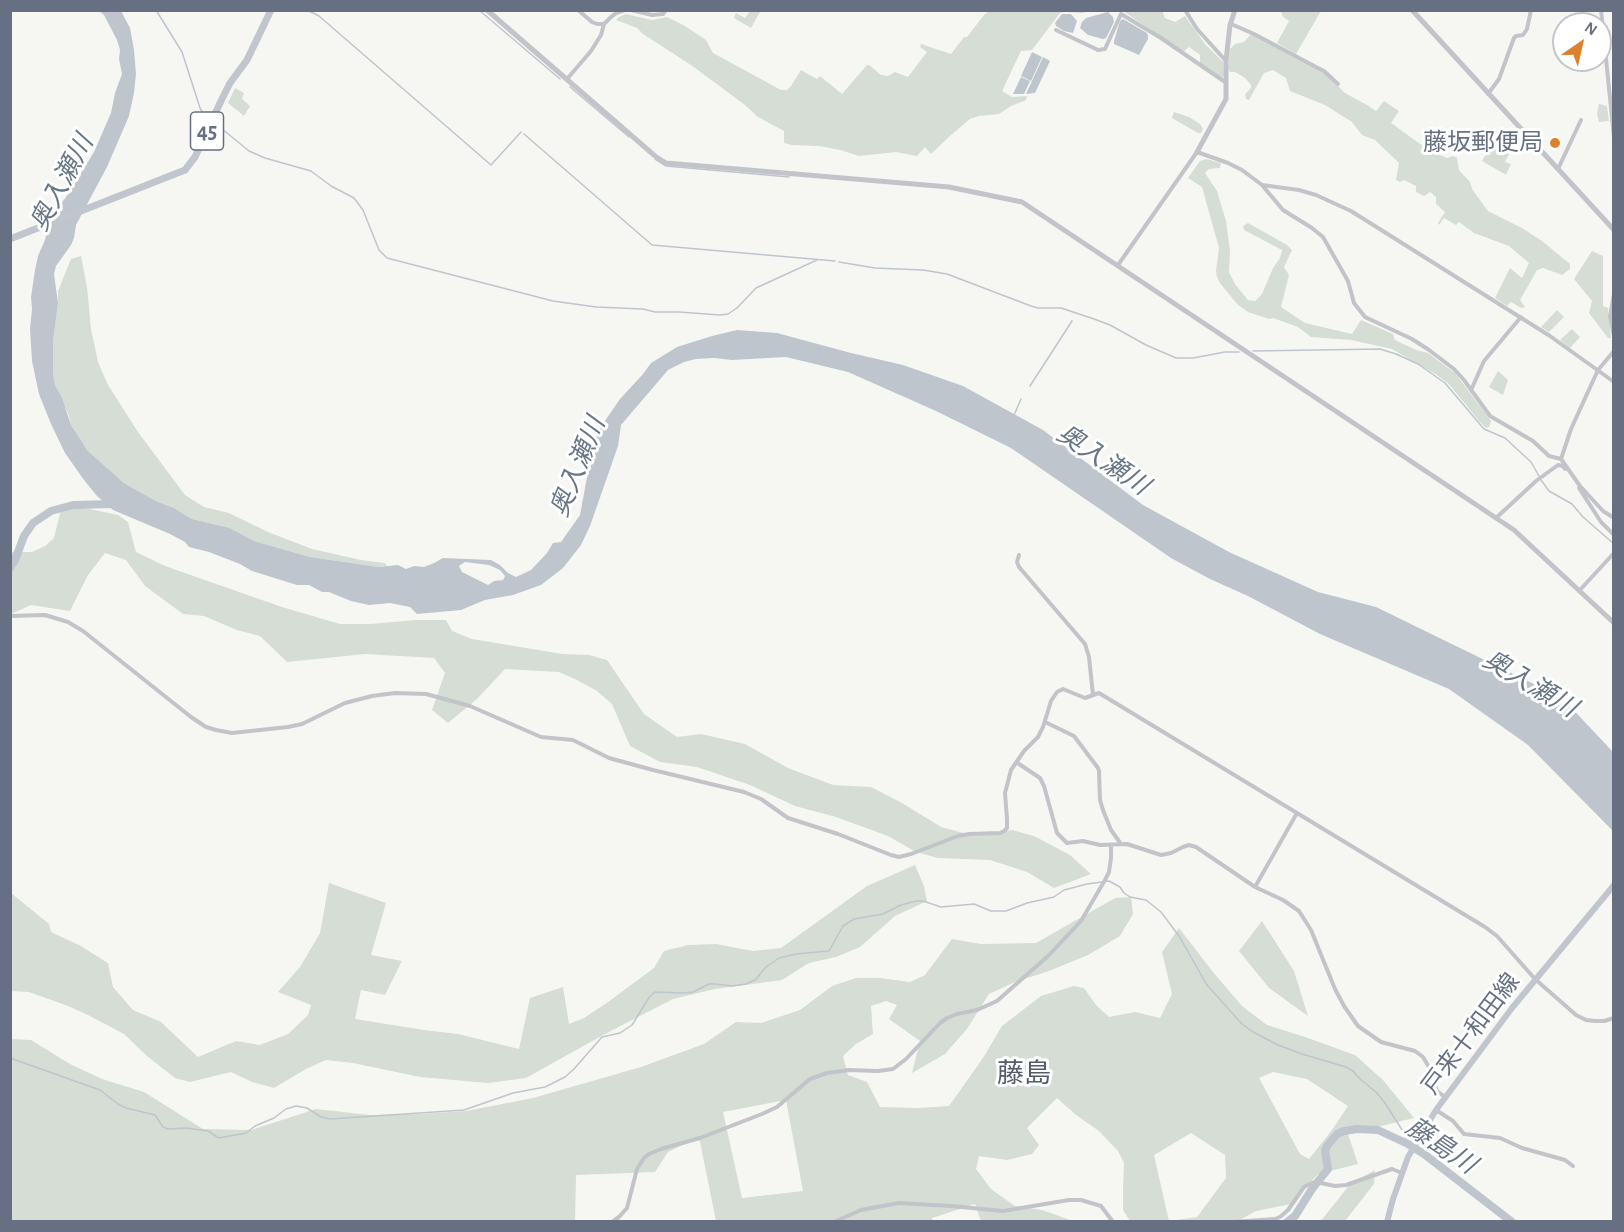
<!DOCTYPE html>
<meta charset="utf-8">
<style>
body{margin:0}
#map{position:relative;width:1624px;height:1232px;overflow:hidden;background:#f6f7f3;font-family:"Alegreya Sans",sans-serif}
canvas{display:block}
.frame{position:absolute;inset:0;border:12px solid #677083;pointer-events:none}
.north{position:absolute;left:1552px;top:12px;width:60px;height:60px;box-sizing:border-box;background:#fff;border:2px solid #c2c6cd;border-radius:50%;rotate:34deg;font-size:16px;font-weight:700;line-height:24px;text-align:center;color:#677083}
.north::after{content:'';display:block;margin:auto;width:21px;height:27px;background:#dd812d;clip-path:polygon(50% 0,100% 100%,50% 72%,0 100%)}
</style>
<div id="map">
<canvas width="1624" height="1232"></canvas>
<div class="frame"></div>
<div class="north">N</div>
</div>
<script>
const c = document.querySelector('canvas').getContext('2d');
c.lineJoin = 'round';
function fillPath(path, color) {
  c.fillStyle = color;
  c.fill(path, 'evenodd');
}
function toPath(rows) {
  const path = new Path2D();
  for (const r of rows) {
    path.moveTo(r[0], r[1]);
    for (let i = 2; i < r.length; i += 2) path.lineTo(r[i], r[i + 1]);
  }
  return path;
}
function stroke(path, color, width, dash) {
  c.strokeStyle = color;
  c.lineWidth = width;
  c.lineCap = dash ? 'butt' : 'round';
  c.setLineDash(dash || []);
  c.stroke(path);
}
function label(font, color, halo, rows, align = 'center') {
  c.font = font + ' "Alegreya Sans","Noto Sans JP",sans-serif';
  c.lineWidth = 6;
  c.setLineDash([]);
  c.textBaseline = 'middle';
  c.strokeStyle = halo;
  c.fillStyle = color;
  for (const [text, x, y, turn = 0] of rows) {
    c.save();
    c.translate(x, y);
    c.rotate((+turn || 0) * Math.PI / 180);
    c.textAlign = isNaN(turn) ? turn : align;
    if (halo) c.strokeText(text, 0, 0);
    c.fillText(text, 0, 0);
    c.restore();
  }
}
fillPath(toPath([
 [750,11,760,12,751,28,734,18,736,13,745,18],
 [989,11,1088,11,1083,13,1066,12,1060,13,1032,50,1021,51,1002,91,1012,97,1027,96,1026,100,1011,106,999,114,979,116,970,119,950,136,931,154,925,147,917,156,896,152,859,156,840,150,819,146,792,145,784,143,784,131,758,117,745,105,691,65,643,34,637,28,616,20,619,17,626,14,652,20,667,17,685,26,706,40,713,53,781,90,787,90,791,86,801,70,817,79,820,76,842,94,867,65,869,65,881,75,888,76,895,72,908,77,927,52,920,47,921,44,951,54,964,37,967,37,984,15],
 [1123,11,1164,11,1163,13,1165,18,1175,22,1185,16,1205,44,1223,62,1224,75,1222,78,1200,63,1200,55,1189,47,1183,52],
 [1278,11,1321,11,1296,54,1277,43,1289,21,1282,16,1282,13],
 [1251,34,1314,66,1329,77,1345,93,1367,105,1376,111,1384,101,1399,111,1391,123,1430,151,1447,158,1453,156,1457,158,1459,170,1470,182,1472,189,1488,211,1522,228,1542,241,1570,264,1570,269,1562,275,1543,268,1537,270,1520,300,1525,307,1521,308,1511,302,1507,306,1495,298,1510,268,1522,278,1529,263,1509,246,1474,233,1459,222,1456,225,1444,218,1439,225,1438,223,1445,212,1436,204,1436,197,1430,192,1424,196,1416,192,1416,186,1404,180,1400,182,1396,180,1399,163,1375,140,1362,135,1352,122,1325,105,1290,91,1286,78,1273,70,1264,73,1249,100,1246,99,1245,94,1251,88,1251,85,1245,78,1235,72,1230,72,1228,68,1230,49,1235,44,1244,42],
 [235,88,244,93,242,99,250,106,244,116,228,103],
 [1599,104,1607,106,1609,121,1599,122,1597,114],
 [1174,112,1189,117,1200,124,1203,129,1201,133,1198,133,1172,118],
 [1492,144,1509,154,1505,162,1511,164,1506,175,1482,161],
 [1206,159,1221,163,1220,168,1209,169,1205,173,1217,191,1226,221,1230,251,1229,272,1235,284,1248,300,1255,301,1262,294,1273,268,1280,258,1282,250,1244,230,1243,226,1248,223,1287,245,1292,250,1284,267,1289,275,1281,307,1305,323,1352,334,1361,320,1393,334,1395,340,1416,350,1428,353,1455,373,1491,421,1489,427,1486,428,1479,421,1449,384,1437,375,1392,349,1351,340,1311,337,1298,327,1273,318,1269,319,1248,312,1237,304,1220,283,1217,277,1216,271,1219,248,1202,187,1188,178,1200,161],
 [1592,251,1603,256,1603,306,1608,308,1611,338,1608,338,1589,313,1592,301,1574,279],
 [81,256,87,287,91,329,98,362,108,385,138,432,185,495,204,507,229,513,268,532,312,549,361,560,385,563,387,566,379,567,310,557,254,541,230,528,192,519,174,508,156,501,124,483,88,451,71,425,69,416,55,385,53,373,53,342,58,303,58,291,71,259],
 [1557,310,1564,317,1549,332,1541,327],
 [1572,329,1580,337,1570,348,1560,340],
 [1498,371,1508,380,1503,395,1489,387],
 [76,506,118,515,128,522,136,552,165,566,282,607,340,624,370,624,416,620,446,620,452,631,472,639,562,654,589,655,607,660,644,714,677,737,701,734,745,744,788,768,833,785,871,787,902,803,941,827,975,836,1012,830,1034,836,1070,855,1091,874,1054,888,1027,872,990,860,938,858,916,852,888,836,836,817,795,806,750,785,697,767,660,762,630,746,612,704,597,691,575,679,559,672,505,669,477,699,448,723,432,710,445,673,434,658,365,654,287,662,260,636,237,630,204,616,183,614,145,586,126,560,105,553,88,575,70,611,31,605,11,614,10,552,32,552,45,546,54,538,61,509],
 [915,865,924,886,927,901,895,916,860,947,836,957,809,963,782,980,715,989,673,999,605,1034,526,1078,488,1083,420,1077,353,1063,326,1060,306,1069,274,1088,252,1082,231,1072,190,1082,175,1078,147,1056,124,1034,90,1016,68,1006,29,992,11,991,11,893,49,924,51,932,79,945,108,963,113,987,133,1010,161,1022,198,1057,236,1041,260,1045,288,1034,308,1015,311,1005,278,992,300,967,320,933,329,883,386,903,371,955,402,961,385,995,361,990,355,1019,424,1030,458,1034,519,1049,530,998,563,987,569,1024,584,1018,608,1002,654,968,664,951,688,945,716,944,753,951,781,948,867,886],
 [1131,897,1133,914,1120,936,1088,955,1049,971,1015,982,989,994,967,1029,945,1054,912,1073,920,1041,889,1019,897,1005,886,1001,871,1006,873,1034,856,1044,843,1056,848,1075,867,1082,880,1107,919,1108,949,1106,983,1058,1002,1026,1041,996,1074,986,1084,988,1096,1005,1109,1017,1135,1012,1160,1018,1172,994,1162,952,1179,928,1213,972,1242,1006,1267,1025,1305,1037,1355,1055,1383,1080,1414,1118,1348,1134,1358,1164,1318,1174,1291,1204,1256,1211,1238,1221,1130,1221,1123,1210,1123,1187,1124,1163,1118,1151,1099,1131,1076,1115,1057,1098,1027,1128,1039,1145,1032,1154,1007,1160,979,1156,976,1169,991,1189,1015,1206,1042,1210,1073,1221,981,1221,975,1204,932,1218,933,1221,716,1221,699,1137,668,1152,655,1172,576,1175,575,1221,11,1222,11,1039,31,1040,70,1064,102,1079,144,1092,203,1129,251,1130,316,1109,370,1115,420,1114,466,1111,533,1098,641,1067,704,1044,736,1022,761,1023,800,1010,832,986,856,978,880,978,910,982,925,975,952,939,981,944,1036,943,1115,898],
 [1273,1072,1307,1079,1348,1106,1332,1130,1309,1159,1300,1154,1259,1078],
 [786,1100,803,1191,742,1198,723,1112],
 [1191,1133,1225,1155,1226,1178,1197,1217,1169,1221,1154,1155],
 [1262,921,1294,971,1308,1016,1269,988,1239,951],
 [1375,1170,1374,1184,1345,1221,1320,1222,1351,1183]
]), '#d6ddd5');
fillPath(toPath([
 [99,11,121,11,130,28,134,50,136,74,134,93,129,116,107,167,76,225,74,238,71,245,56,266,54,274,58,303,53,342,53,373,55,385,62,398,71,425,88,451,124,483,156,501,174,508,192,519,230,528,254,541,310,557,379,567,398,565,406,569,414,566,424,567,434,563,443,558,491,560,500,565,508,573,516,577,531,570,547,553,553,543,561,542,580,515,593,445,598,431,620,399,643,374,651,363,677,347,712,336,737,330,777,333,851,353,903,365,963,386,1043,430,1143,505,1229,552,1318,592,1376,607,1540,687,1565,701,1613,752,1613,831,1528,745,1449,689,1320,634,1248,596,1210,579,1171,558,1011,448,936,411,848,372,786,357,732,360,714,358,696,359,684,362,668,370,621,425,618,446,590,526,581,545,563,568,541,585,513,595,485,600,461,610,417,614,410,607,390,603,369,605,351,601,329,592,322,592,309,585,297,585,252,571,240,564,209,552,189,547,185,542,170,534,113,510,97,496,84,480,65,453,51,424,39,394,32,361,30,329,32,309,31,297,35,270,38,256,45,240,51,217,69,193,94,152,111,113,115,93,122,74,119,59,120,50,117,40,104,15],
 [465,562,489,565,500,570,505,576,503,580,494,581,488,585,462,572,459,566],
 [1108,12,1113,17,1114,22,1106,38,1103,39,1088,35,1080,28,1082,22,1086,18],
 [1062,14,1071,14,1077,21,1073,33,1064,31,1056,26,1055,23],
 [1123,19,1147,33,1148,36,1148,39,1139,55,1114,44,1114,41,1120,21],
 [1032,52,1042,57,1031,81,1021,76],
 [1043,57,1050,61,1035,93,1026,94],
 [1021,77,1030,81,1024,94,1013,94]
]), '#bec5cd');
stroke(toPath([
 [156,10,182,52,200,108,203,113,208,118],
 [307,10,319,16,491,165,521,132],
 [479,10,560,79],
 [570,87,629,137],
 [216,124,249,151,265,158,311,171,331,186,354,198,363,210,379,250,387,258,553,301,596,307,643,309,655,312,679,312,720,315,728,314,737,308,756,288,817,260],
 [524,134,652,245,835,261],
 [655,159,666,166,789,177],
 [839,262,875,268,923,270,947,274,1031,306,1038,308,1061,308,1094,319,1110,325,1146,345,1176,358,1193,358,1225,352,1239,352],
 [1253,351,1380,349,1396,354,1418,364,1445,383,1484,429,1505,438,1531,462,1539,476],
 [1030,386,1072,321],
 [1014,415,1021,399],
 [1541,480,1549,491,1572,504,1583,517,1614,544],
 [10,1058,100,1090,118,1104,126,1108,155,1115,163,1127,168,1129,186,1128,208,1131,219,1138,246,1133,255,1126,274,1118,286,1109,296,1106,307,1108,321,1117,330,1119,464,1110,513,1093,545,1087,565,1077,574,1069,602,1037,620,1033,632,1025,650,996,655,992,683,993,693,992,709,984,715,984,732,986,746,984,755,980,766,967,779,958,796,954,829,951,843,926,854,919,883,914,901,905,916,901,923,901,941,907,974,904,991,911,1006,911,1027,903,1054,897,1064,890,1087,884,1109,881,1120,887,1124,893,1130,897,1146,900,1161,912,1179,936,1207,985,1242,1024,1253,1032,1278,1045,1302,1054,1346,1067,1353,1071,1361,1080,1376,1092,1385,1103,1404,1133,1408,1144]
]), '#bec5cd', 1.5);
stroke(toPath([
 [10,568,15,560,24,536,33,523,51,511,73,505,115,504],
 [1287,1222,1295,1216,1312,1189,1328,1169,1325,1151,1327,1146,1337,1134,1344,1131,1357,1129,1378,1130,1408,1144,1424,1154,1512,1222]
]), '#bec5cd', 8);
stroke(toPath([
 [578,10,592,22,597,24,604,24],
 [631,10,652,15,663,14,666,10],
 [1185,10,1197,29,1226,61],
 [1601,10,1614,137],
 [1231,24,1254,34,1316,67,1324,71,1338,84],
 [1056,30,1098,50,1105,49,1121,14,1161,38,1225,82],
 [567,79,591,51,601,35,604,24,610,18,616,13,625,10],
 [1488,94,1499,79,1514,38,1516,36,1523,35,1527,29,1531,10],
 [1558,169,1581,120],
 [1262,185,1299,190,1316,195,1351,211,1550,336,1614,382],
 [1118,265,1197,152,1228,163,1242,170,1262,185,1283,210,1312,228,1323,237,1348,281,1354,303,1365,317,1412,339,1429,350,1454,369,1464,380,1490,416,1533,441,1549,456,1561,459],
 [1614,294,1610,316,1614,336],
 [1614,351,1598,370,1571,429,1561,459,1580,486,1603,511,1614,518],
 [1472,388,1484,361,1521,317],
 [1579,488,1601,522,1614,535],
 [1496,518,1536,481,1558,465,1563,466,1565,469],
 [1019,555,1017,562,1019,567,1085,644,1089,657,1093,695],
 [1579,591,1614,553],
 [10,616,45,615,68,622,83,631,191,717,206,727,216,730,232,733,288,727,302,724,345,703,372,696,395,693,426,694,470,706,541,737,573,740,609,758,653,770,744,792,761,799,788,818,838,834,891,855,899,857,911,854,958,836,969,834,1000,833,1004,831,1007,828,1007,819,1005,793,1011,770,1024,751,1038,737,1043,727,1051,701,1057,692,1063,689,1085,698,1099,693,1485,927,1497,936,1535,979,1576,1015,1586,1020,1595,1021,1604,1021,1614,1018],
 [1045,722,1074,736,1098,768,1099,771,1100,800,1103,810,1111,830,1121,844],
 [1016,762,1040,778,1044,786,1057,833,1067,843,1083,841,1100,845,1127,844,1161,855,1171,853,1183,847,1189,845,1196,847,1255,887,1283,900,1299,911,1311,930,1335,989,1344,1006,1358,1026,1381,1042,1415,1051,1423,1057,1429,1067,1437,1091,1445,1097],
 [1255,887,1297,813],
 [1436,1110,1453,1121,1464,1134,1500,1138,1522,1148,1565,1160,1573,1166],
 [612,1222,619,1217,627,1208,637,1169,644,1158,649,1154,661,1149,700,1138,762,1114,777,1107,810,1079,827,1073,849,1070,878,1071,893,1069,906,1059,940,1023,947,1018,957,1014,977,1010,997,1001,1048,956,1081,921,1105,880,1109,872,1111,858,1111,845],
 [834,1222,861,1210,899,1203,951,1206,1003,1211,1069,1200,1081,1200,1101,1206,1113,1222],
 [1232,1222,1275,1219,1280,1217,1288,1210,1304,1187,1310,1184,1316,1182,1335,1186,1346,1185,1392,1169,1402,1173]
]), '#c2c4c9', 4);
stroke(toPath([
 [487,10,655,156,666,163,949,187,1022,202,1514,530,1614,623],
 [1412,10,1614,230],
 [1197,152,1226,99,1226,61,1230,25,1235,10]
]), '#c2c4c9', 5);
stroke(toPath([
 [1387,1222,1393,1199,1408,1157,1436,1110,1512,1008,1614,885]
]), '#c1c5cd', 6);
stroke(toPath([
 [10,239,185,170,195,157,221,101,230,83,247,60,271,10]
]), '#c1c5cd', 7);
for (const [x, y, r, color] of [
 [1555,143,6,"#dd812d"]
]) {
  const dot = new Path2D();
  dot.arc(x, y, r, 0, 2 * Math.PI);
  c.fillStyle = color;
  c.fill(dot);
  stroke(dot, '#fff', 2);
}
for (const [x, y, w] of [
 [207,131,33]
]) {
  const box = new Path2D();
  box.roundRect(x - w / 2, y - 19, w, 38, 4.5);
  c.fillStyle = '#fff';
  c.fill(box);
  stroke(box, '#677083', 1.5);
}
label('bold 22px', '#677083', null, [
 ["45",207,131]
]);
label('24px', '#677083', '#fff', [
 ["藤坂郵便局",1543,143]
], 'right');
label('24px', '#677083', '#fff', [
 ["戸来十和田線",1471,1034,-53]
]);
label('italic 26px', '#687786', '#fff', [
 ["奥入瀬川",62,183,-62],
 ["奥入瀬川",1103,460,34],
 ["奥入瀬川",578,467,-68],
 ["奥入瀬川",1530,684,31],
 ["藤島川",1441,1146,34]
]);
label('27px', '#545b69', '#fff', [
 ["藤島",1024,1074]
]);
</script>
